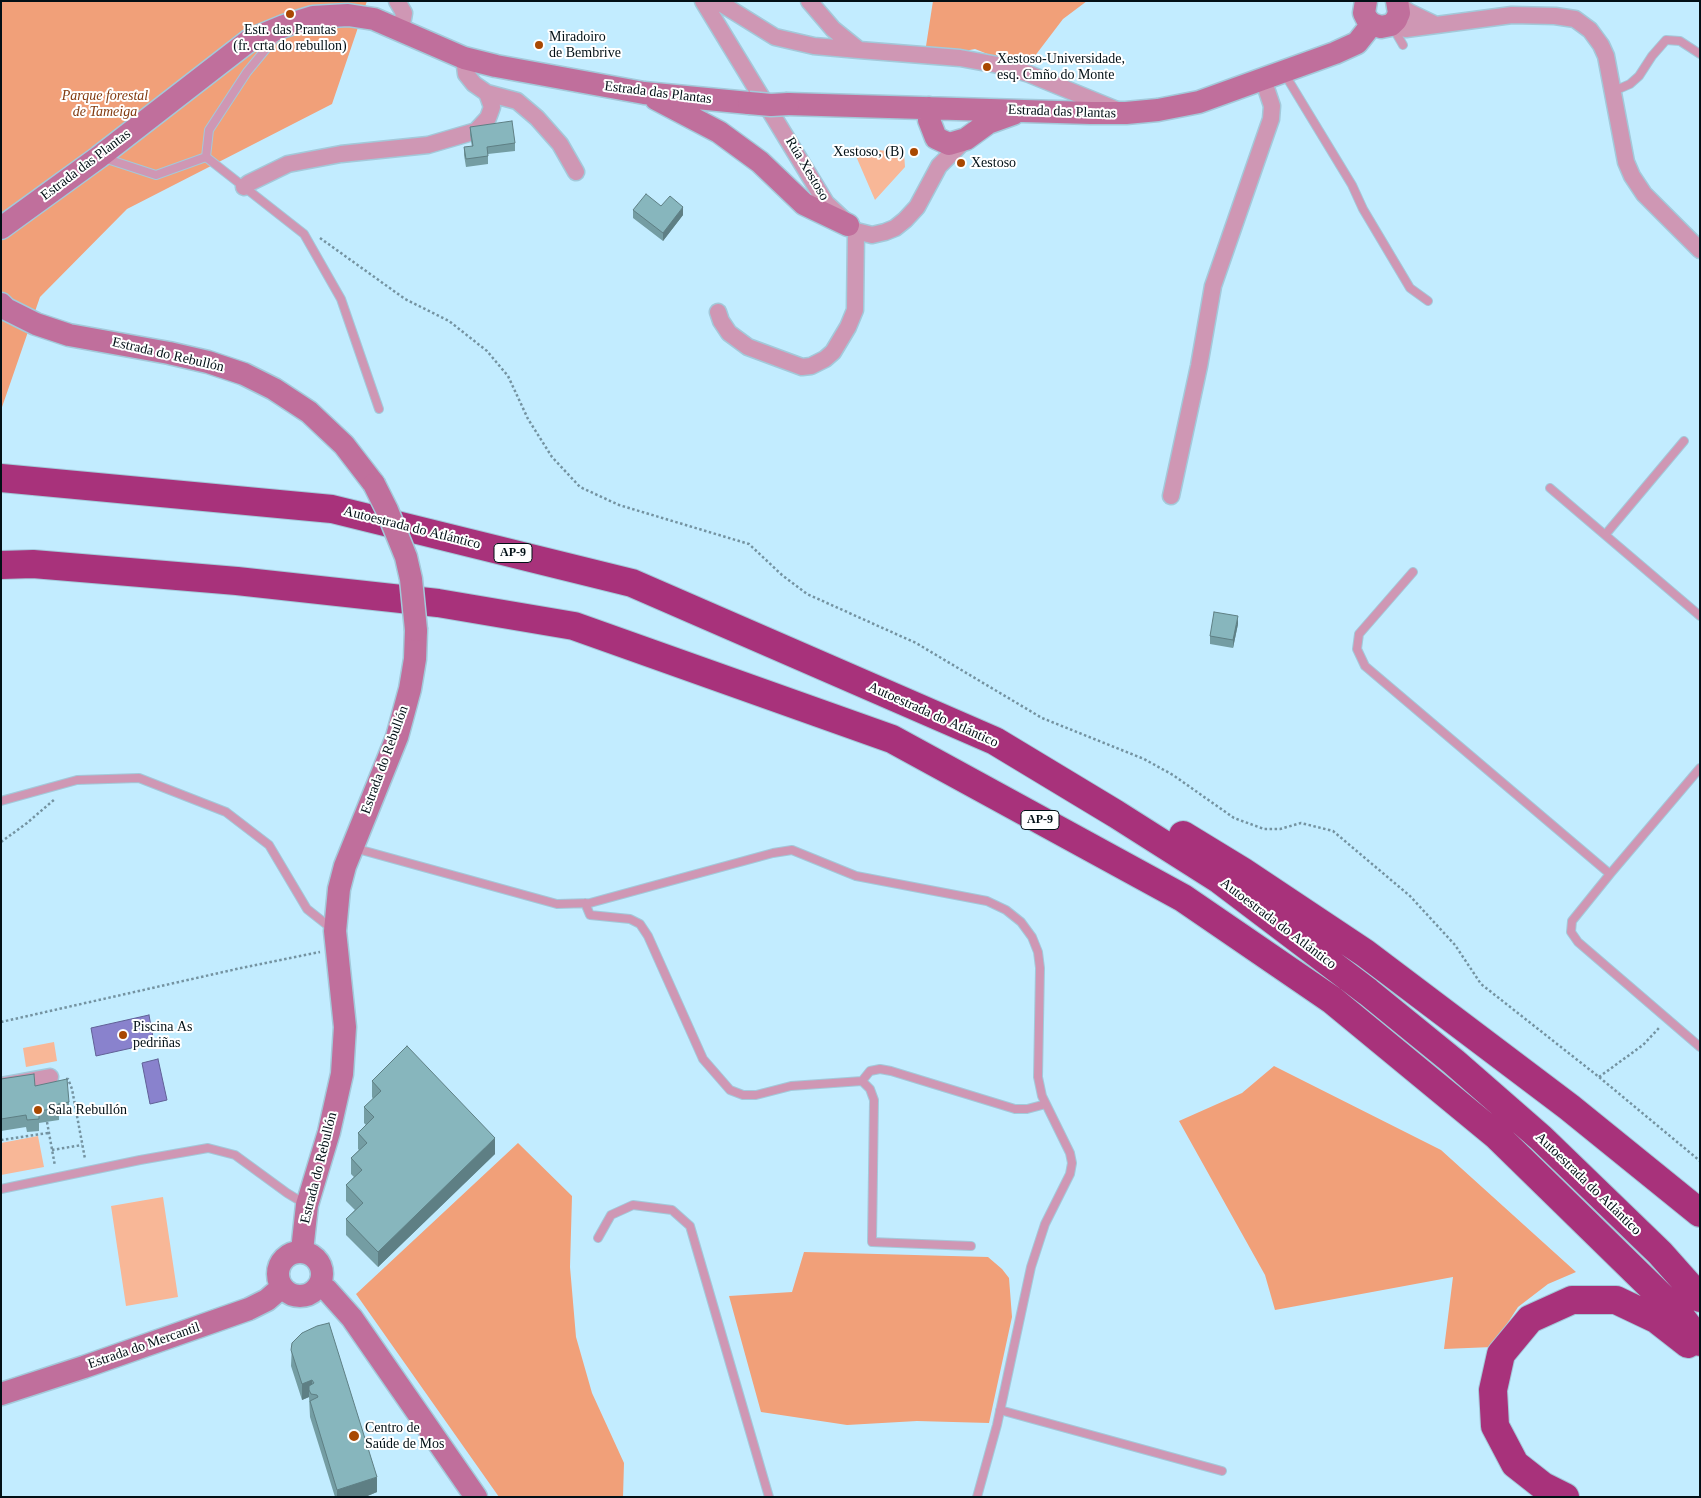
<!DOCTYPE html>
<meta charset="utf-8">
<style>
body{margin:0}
#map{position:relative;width:1701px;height:1498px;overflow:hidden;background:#c2ecff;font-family:Georgia,serif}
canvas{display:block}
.frame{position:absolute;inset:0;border:2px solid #021016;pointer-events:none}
</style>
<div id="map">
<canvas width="1701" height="1498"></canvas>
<div class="frame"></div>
</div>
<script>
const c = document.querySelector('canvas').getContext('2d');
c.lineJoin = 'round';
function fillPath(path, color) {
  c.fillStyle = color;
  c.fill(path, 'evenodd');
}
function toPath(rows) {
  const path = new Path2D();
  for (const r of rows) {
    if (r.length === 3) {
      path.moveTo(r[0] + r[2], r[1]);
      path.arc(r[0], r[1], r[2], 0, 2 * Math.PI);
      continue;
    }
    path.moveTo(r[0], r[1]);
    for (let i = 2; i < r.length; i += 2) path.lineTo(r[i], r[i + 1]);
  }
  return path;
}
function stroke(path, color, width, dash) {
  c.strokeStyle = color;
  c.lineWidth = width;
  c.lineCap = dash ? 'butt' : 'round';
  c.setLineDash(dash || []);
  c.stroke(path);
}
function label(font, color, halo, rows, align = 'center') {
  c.font = font + ' Georgia,serif';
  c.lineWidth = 4;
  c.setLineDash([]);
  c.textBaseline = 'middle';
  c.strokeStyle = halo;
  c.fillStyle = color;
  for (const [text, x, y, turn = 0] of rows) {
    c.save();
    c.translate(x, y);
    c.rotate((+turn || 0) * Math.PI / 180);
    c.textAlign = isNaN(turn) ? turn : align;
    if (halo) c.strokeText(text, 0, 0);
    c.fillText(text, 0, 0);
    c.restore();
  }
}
fillPath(toPath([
 [852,147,904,153,905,167,875,200],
 [54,1042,57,1061,26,1067,23,1048],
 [38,1136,44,1167,1,1175,1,1143],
 [163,1197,178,1297,126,1306,111,1206]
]), '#f8b797');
fillPath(toPath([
 [1,1,367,1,332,104,127,209,40,297,1,410],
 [933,1,1087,1,1063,19,1025,69,975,49,924,59],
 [1274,1066,1441,1150,1576,1272,1548,1284,1518,1307,1492,1347,1444,1349,1453,1277,1275,1310,1265,1275,1179,1121,1242,1093],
 [518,1143,572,1196,570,1267,576,1337,592,1393,624,1463,623,1497,499,1497,356,1294],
 [804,1252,988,1257,1002,1269,1009,1278,1012,1317,989,1423,917,1421,847,1425,761,1412,729,1296,792,1292]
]), '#f1a079');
const water = toPath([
 [149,1015,154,1043,96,1056,91,1028,149,1015],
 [158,1059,167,1100,150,1104,142,1063,158,1059]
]);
fillPath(water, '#8982cd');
stroke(water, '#606096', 1);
const lane = toPath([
 [1392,26,1403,45],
 [1284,73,1352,185,1363,209,1410,288,1428,301],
 [1614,91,1630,84,1639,76,1652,56,1666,40,1680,41,1700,54],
 [206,157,304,234,341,299,379,409],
 [206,157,209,130,247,72,275,38],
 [104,158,156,175,206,157],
 [1550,488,1700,616],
 [1605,535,1684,441],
 [1413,572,1359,634,1357,649,1365,666,1610,874],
 [1700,768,1610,874,1572,921,1571,932,1578,942,1700,1047],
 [1,801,77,780,139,778,226,812,269,845,307,909,331,928],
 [354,848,557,904,590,903,773,853,792,850,856,876,987,901,1006,910,1021,922,1032,937,1038,952,1040,968,1038,1077,1042,1096,1070,1153,1072,1163,1070,1174,1045,1224,1031,1267,997,1425,977,1497],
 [585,903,590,915,630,919,640,924,648,936,703,1059,730,1090,743,1095,756,1095,791,1086,862,1081,870,1089,874,1100,872,1242,971,1246],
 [862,1081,870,1071,880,1069,891,1071,1015,1109,1027,1109,1046,1104],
 [1,1189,140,1160,208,1148,235,1155,287,1193,305,1204],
 [598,1238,611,1215,633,1205,672,1210,690,1226,769,1497],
 [1000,1410,1222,1471]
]);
const street = toPath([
 [397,1,404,13,401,30],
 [703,1,826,203,856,231,872,235,885,232,895,228,905,220,917,207,939,166,966,139],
 [717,1,775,37,814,46,859,50],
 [809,1,833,29,859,50,960,58,998,65,1029,74,1117,110],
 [1399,5,1409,12,1434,24],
 [1391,25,1406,29,1512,15,1555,16,1575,19,1590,30,1601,45,1606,56,1626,162,1632,176,1644,194,1700,250],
 [487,93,517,101,537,118,560,144,576,172],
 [244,187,249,183,288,164,341,154,428,145,476,131,488,118,492,107,487,93,474,84,466,74,464,58],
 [718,312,721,321,729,333,748,347,802,367,811,366,825,359,833,352,848,327,855,310,856,231],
 [1171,496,1199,366,1213,286,1271,119,1272,106,1263,79],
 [1,1086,50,1077]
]);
const secondary = toPath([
 [1366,1,1364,13,1367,19,1372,24,1381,27,1391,25,1396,20,1399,13,1397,1],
 [656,99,719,132,760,162,804,204,848,225],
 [788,104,1091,113,1126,113,1158,110,1199,102,1335,53,1357,43,1372,24],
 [929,108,929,120,936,138,949,144,966,139,988,123,1013,114],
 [1,228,99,157,250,40,284,26,313,17,348,15,374,19,464,58,496,66,644,93,749,103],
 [1,304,6,309,36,324,69,335,169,353,208,362,244,374,274,389,309,412,344,445,374,484],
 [302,1251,307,1205,329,1132,342,1074,345,1027,335,931,339,889,345,866,397,737,410,689,415,659,416,630],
 [300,1274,22],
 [319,1286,327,1290,352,1318,476,1497],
 [1,1394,84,1367,249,1309,267,1300,282,1287]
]);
const highway = toPath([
 [1,478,332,509,632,583,995,741,1116,814,1220,880,1368,992,1454,1062,1541,1138,1660,1253,1700,1298],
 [1,565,33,564,237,581,438,603,574,626,892,739,1183,898,1332,1000,1497,1136,1678,1313,1700,1342],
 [1183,835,1242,871,1365,953,1569,1107,1700,1213],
 [1565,1497,1543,1486,1515,1464,1495,1426,1493,1390,1501,1354,1530,1319,1572,1300,1616,1300,1656,1319,1688,1344]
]);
stroke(lane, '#a3c9da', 10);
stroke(street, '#a3c9da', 19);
stroke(secondary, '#a3c9da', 25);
stroke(highway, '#a3c9da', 30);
stroke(toPath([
 [320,238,405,299,449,321,487,351,508,376,528,419,552,457,580,487,619,505,749,544,782,575,807,594,916,643,1042,718,1144,759,1173,775,1234,818,1264,829,1280,829,1301,823,1333,831,1410,896,1455,945,1481,984,1599,1077,1700,1161],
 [1,842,27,823,55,799],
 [1,1022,241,968,320,952],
 [1599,1077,1643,1045,1659,1028],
 [66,1079,68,1079,72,1089,85,1159],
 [47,1122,55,1166],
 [1,1140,48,1133],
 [52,1150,82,1145]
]), '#7493a1', 2.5, [2.5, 2.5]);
stroke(lane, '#cf97b4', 8);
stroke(street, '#cf97b4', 16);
stroke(secondary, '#c06f9c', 22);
stroke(highway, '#a8327b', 28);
const secondaryBridge = toPath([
 [749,103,771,105,788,104],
 [374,484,387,510,406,557,411,579,416,630]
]);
stroke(secondaryBridge, '#a3c9da', 25, []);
stroke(secondaryBridge, '#c06f9c', 22);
fillPath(toPath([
 [470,127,515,143,515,151,488,154,488,164,466,167,464,155,464,147,472,147,470,135],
 [661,206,683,215,663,241,633,218,633,210],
 [1238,624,1233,648,1210,644,1210,636],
 [1,1079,35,1086,69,1102,69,1114,59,1116,59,1120,39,1123,39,1131,27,1132,26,1127,1,1131],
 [372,1081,495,1154,378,1267,346,1235,346,1219,355,1210,346,1201,346,1185,354,1177,351,1174,351,1158,359,1150,358,1149,358,1133,366,1125,364,1123,364,1107,373,1099,372,1097],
 [292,1343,377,1492,365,1497,335,1497,310,1417,309,1397,302,1400,291,1366]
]), '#749da3');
fillPath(toPath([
 [683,207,683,215,663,241,663,233],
 [1238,616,1238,624,1233,648,1233,640],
 [495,1138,495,1154,378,1267,378,1252],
 [312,1380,312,1394,309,1390,309,1397,302,1400,302,1384],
 [377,1477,377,1492,365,1497,337,1497,337,1490]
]), '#5e7f84');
const building = toPath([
 [512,121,515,143,487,147,488,156,466,159,464,147,473,146,470,127,512,121],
 [646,194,661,206,670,196,683,207,663,233,633,210,646,194],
 [1214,612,1238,616,1233,640,1210,636,1214,612],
 [407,1046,495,1138,378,1252,346,1219,363,1203,346,1185,362,1170,351,1158,367,1143,358,1133,374,1117,364,1107,381,1091,372,1081,407,1046],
 [34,1074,35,1086,67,1079,69,1102,58,1104,59,1108,39,1111,39,1119,27,1120,26,1115,1,1119,1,1079,34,1074],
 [329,1323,377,1477,337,1490,310,1401,318,1397,317,1395,311,1394,309,1390,309,1386,314,1383,312,1380,302,1384,291,1350,292,1343,302,1333,317,1326,329,1323]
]);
fillPath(building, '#87b6bd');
stroke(building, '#5e7f84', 1);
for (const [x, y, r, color] of [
 [290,14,5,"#a94801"],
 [539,45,5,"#a94801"],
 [987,67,5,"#a94801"],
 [914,152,5,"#a94801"],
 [961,163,5,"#a94801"],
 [123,1035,5,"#a94801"],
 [38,1110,5,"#a94801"],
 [354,1436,6,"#a94801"]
]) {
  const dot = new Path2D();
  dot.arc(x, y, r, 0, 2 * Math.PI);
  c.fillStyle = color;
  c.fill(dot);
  stroke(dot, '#fff', 2);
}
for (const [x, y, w] of [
 [513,553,38],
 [1040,820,38]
]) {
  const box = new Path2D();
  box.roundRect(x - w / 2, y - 9.5, w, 19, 4);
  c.fillStyle = '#fff';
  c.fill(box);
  stroke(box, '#021016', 1);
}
label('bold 12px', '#021016', null, [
 ["AP-9",513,553],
 ["AP-9",1040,820]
]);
label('14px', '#021016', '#fff', [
 ["Estr. das Prantas",290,30,"center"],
 ["(fr. crta do rebullon)",290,46,"center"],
 ["Miradoiro",549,37],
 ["de Bembrive",549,53],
 ["Xestoso-Universidade,",997,59],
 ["esq. Cmño do Monte",997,75],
 ["Xestoso, (B)",904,152,"right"],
 ["Xestoso",971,163],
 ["Piscina As",133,1027],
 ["pedriñas",133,1043],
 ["Sala Rebullón",48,1110],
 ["Centro de",365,1428],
 ["Saúde de Mos",365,1444]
], 'left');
label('14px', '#021016', '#fff', [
 ["Estrada das Plantas",658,93,7],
 ["Estrada das Plantas",1062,112,2],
 ["Estrada das Plantas",86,165,-37],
 ["Rúa Xestoso",807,169,59],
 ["Estrada do Rebullón",168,355,13],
 ["Autoestrada do Atlántico",412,528,14],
 ["Autoestrada do Atlántico",933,715,24],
 ["Estrada do Rebullón",385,760,-70],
 ["Autoestrada do Atlántico",1278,924,37],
 ["Estrada do Rebullón",319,1168,-76],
 ["Autoestrada do Atlántico",1588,1184,44],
 ["Estrada do Mercantil",144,1346,-19]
]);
label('italic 14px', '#823a0f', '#fff', [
 ["Parque forestal",105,96],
 ["de Tameiga",105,112]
]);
</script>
